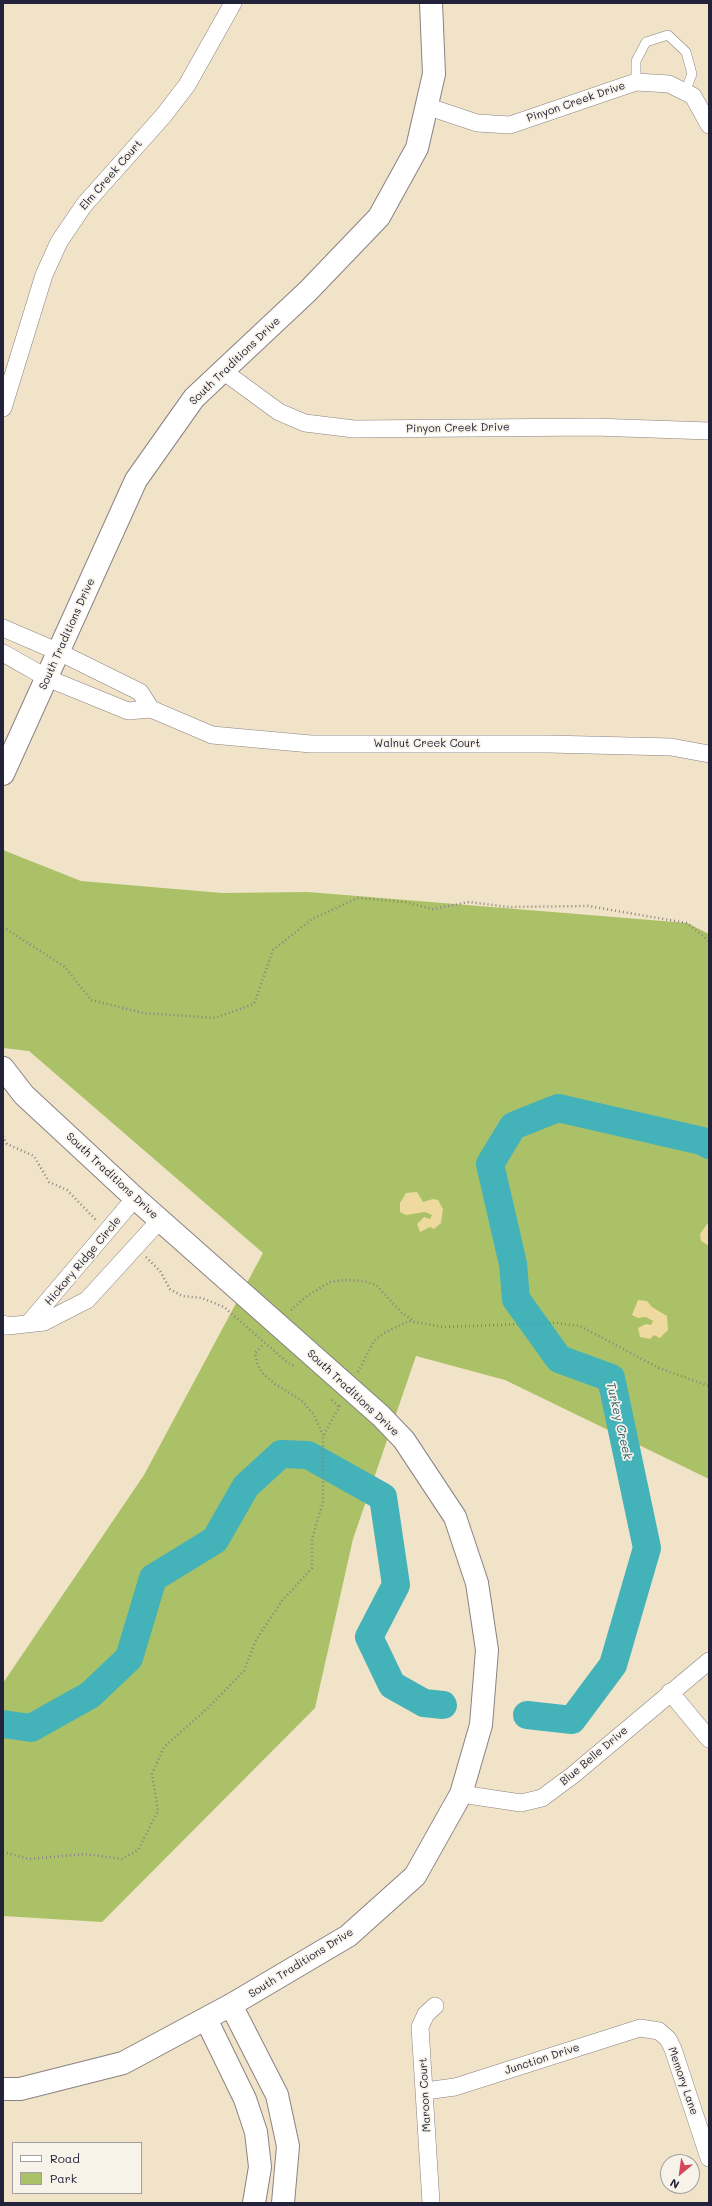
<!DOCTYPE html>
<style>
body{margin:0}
#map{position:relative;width:712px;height:2206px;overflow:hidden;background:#f1e3c8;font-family:Mali,sans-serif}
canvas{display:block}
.frame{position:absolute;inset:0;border:4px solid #22223b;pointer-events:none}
.legend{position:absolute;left:12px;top:2142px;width:130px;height:52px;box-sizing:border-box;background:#f7f3e8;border:1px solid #a29fa3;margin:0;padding:5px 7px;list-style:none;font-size:12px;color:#22223b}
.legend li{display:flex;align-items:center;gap:8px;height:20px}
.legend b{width:20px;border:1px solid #a29fa3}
.north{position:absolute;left:660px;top:2154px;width:40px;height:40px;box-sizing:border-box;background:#f7f3e8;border:1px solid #a29fa3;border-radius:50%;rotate:209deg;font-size:11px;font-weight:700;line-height:16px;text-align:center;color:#22223b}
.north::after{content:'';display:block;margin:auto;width:14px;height:18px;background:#d1495b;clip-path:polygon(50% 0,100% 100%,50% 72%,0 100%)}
</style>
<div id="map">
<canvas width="712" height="2206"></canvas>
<div class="frame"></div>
<ul class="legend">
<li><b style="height:5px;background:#fff"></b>Road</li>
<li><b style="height:11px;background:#aac167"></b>Park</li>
</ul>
<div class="north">N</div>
</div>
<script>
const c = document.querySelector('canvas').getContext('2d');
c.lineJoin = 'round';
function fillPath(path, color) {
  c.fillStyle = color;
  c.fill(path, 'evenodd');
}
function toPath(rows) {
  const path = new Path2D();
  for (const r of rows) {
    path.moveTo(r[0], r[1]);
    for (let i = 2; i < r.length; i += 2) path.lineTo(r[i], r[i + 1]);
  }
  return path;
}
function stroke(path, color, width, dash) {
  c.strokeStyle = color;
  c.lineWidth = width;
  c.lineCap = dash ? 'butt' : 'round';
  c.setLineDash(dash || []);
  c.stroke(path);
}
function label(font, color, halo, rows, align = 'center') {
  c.font = font + ' Mali,sans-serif';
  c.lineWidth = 3.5;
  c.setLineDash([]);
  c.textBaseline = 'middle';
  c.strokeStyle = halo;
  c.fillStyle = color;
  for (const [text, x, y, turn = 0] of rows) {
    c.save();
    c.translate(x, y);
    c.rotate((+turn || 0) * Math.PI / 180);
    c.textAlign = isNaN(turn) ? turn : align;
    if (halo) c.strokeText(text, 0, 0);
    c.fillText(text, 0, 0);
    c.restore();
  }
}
fillPath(toPath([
 [3,850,81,881,222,893,308,892,687,923,709,934,709,1479,505,1380,416,1356,353,1539,315,1708,102,1922,3,1916,3,1683,144,1475,263,1253,29,1051,3,1048]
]), '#aac167');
fillPath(toPath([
 [417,1192,423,1202,433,1199,438,1200,443,1209,441,1223,434,1229,430,1227,420,1232,417,1224,424,1217,430,1219,432,1215,425,1212,406,1215,400,1212,400,1203,406,1193],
 [707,1224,709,1224,709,1246,701,1241,700,1234],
 [638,1300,647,1301,652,1307,667,1316,668,1330,660,1338,654,1335,650,1339,640,1337,638,1328,646,1324,651,1325,653,1321,646,1317,638,1318,632,1315]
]), '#eeda9e');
stroke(toPath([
 [527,1715,572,1720,613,1665,647,1548,611,1378,559,1359,516,1299,513,1264,490,1164,513,1126,558,1108,702,1141,709,1145],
 [3,1724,31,1728,90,1695,129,1658,153,1578,215,1540,246,1486,281,1454,308,1455,383,1497,396,1585,369,1637,392,1685,424,1703,443,1705]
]), '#43b3b9', 28);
const lane = toPath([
 [636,82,636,61,646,42,668,35,686,52,692,74,685,92]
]);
const street = toPath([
 [426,106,477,123,510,125,636,82,669,84,693,96,709,125],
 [223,371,279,412,305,423,354,429,594,427,709,431],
 [3,408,44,275,59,242,84,205,164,115,187,85,233,3],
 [3,628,59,652,140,692,151,709],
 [3,653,47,678,128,711,151,709,212,735,311,744,548,744,671,747,709,754],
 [29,1323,135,1198],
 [3,1324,8,1326,44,1322,87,1300,160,1220],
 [670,1692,709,1739],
 [461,1794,521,1803,542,1798,573,1775,709,1661],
 [425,2091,455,2087,640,2028,659,2031,668,2039,673,2049,709,2158],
 [431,2203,420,2027,426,2014,435,2006]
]);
const secondary = toPath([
 [3,774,136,480,194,398,308,291,379,217,417,148,434,74,431,3],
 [3,1068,24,1095,135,1198,381,1416,404,1440,455,1517,477,1583,487,1650,481,1725,461,1794,415,1876,348,1936,231,2005,123,2063,20,2089,3,2089],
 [231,2005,277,2095,288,2146,283,2203],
 [206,2019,245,2099,256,2132,260,2167,254,2203]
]);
stroke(lane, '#8a8282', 10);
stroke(street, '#8a8282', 18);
stroke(secondary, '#8a8282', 24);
stroke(toPath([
 [3,927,65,967,91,1000,143,1013,215,1018,254,1004,273,950,312,919,358,898,405,902,433,909,469,902,509,907,588,906,687,923,709,941],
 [3,1136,7,1144,34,1156,49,1182,67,1190,96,1220],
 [146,1257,160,1271,170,1289,182,1296,202,1298,224,1307,288,1363,295,1366],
 [291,1310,307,1296,330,1282,344,1280,364,1281,376,1285,402,1313,414,1321],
 [262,1346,255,1353,257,1363,262,1373,275,1384,301,1400,314,1415,323,1435],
 [358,1372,374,1341,384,1333,409,1321,443,1327,555,1323,580,1326,659,1368,709,1386],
 [332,1400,339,1407],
 [3,1852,29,1859,85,1854,122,1859,138,1850,158,1811,152,1774,164,1747,209,1707,244,1671,256,1640,282,1601,312,1568,312,1539,323,1502,323,1436,341,1404]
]), '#8a8282', 2.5, [1, 3]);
stroke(lane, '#fff', 9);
stroke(street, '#fff', 17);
stroke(secondary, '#fff', 22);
label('11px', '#22223b', '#f7f3e8', [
 ["Pinyon Creek Drive",576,102,-19],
 ["Elm Creek Court",111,175,-49],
 ["South Traditions Drive",235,361,-44],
 ["Pinyon Creek Drive",458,428,-1],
 ["South Traditions Drive",67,634,-66],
 ["Walnut Creek Court",427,744],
 ["South Traditions Drive",112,1176,43],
 ["Hickory Ridge Circle",83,1261,-50],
 ["South Traditions Drive",353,1393,43],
 ["Blue Belle Drive",594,1756,-40],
 ["South Traditions Drive",301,1963,-32],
 ["Junction Drive",542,2059,-18],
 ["Memory Lane",683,2081,71],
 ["Maroon Court",425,2095,-93]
]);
label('italic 12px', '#2f5c6d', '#f7f3e8', [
 ["Turkey Creek",619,1421,77]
]);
</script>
